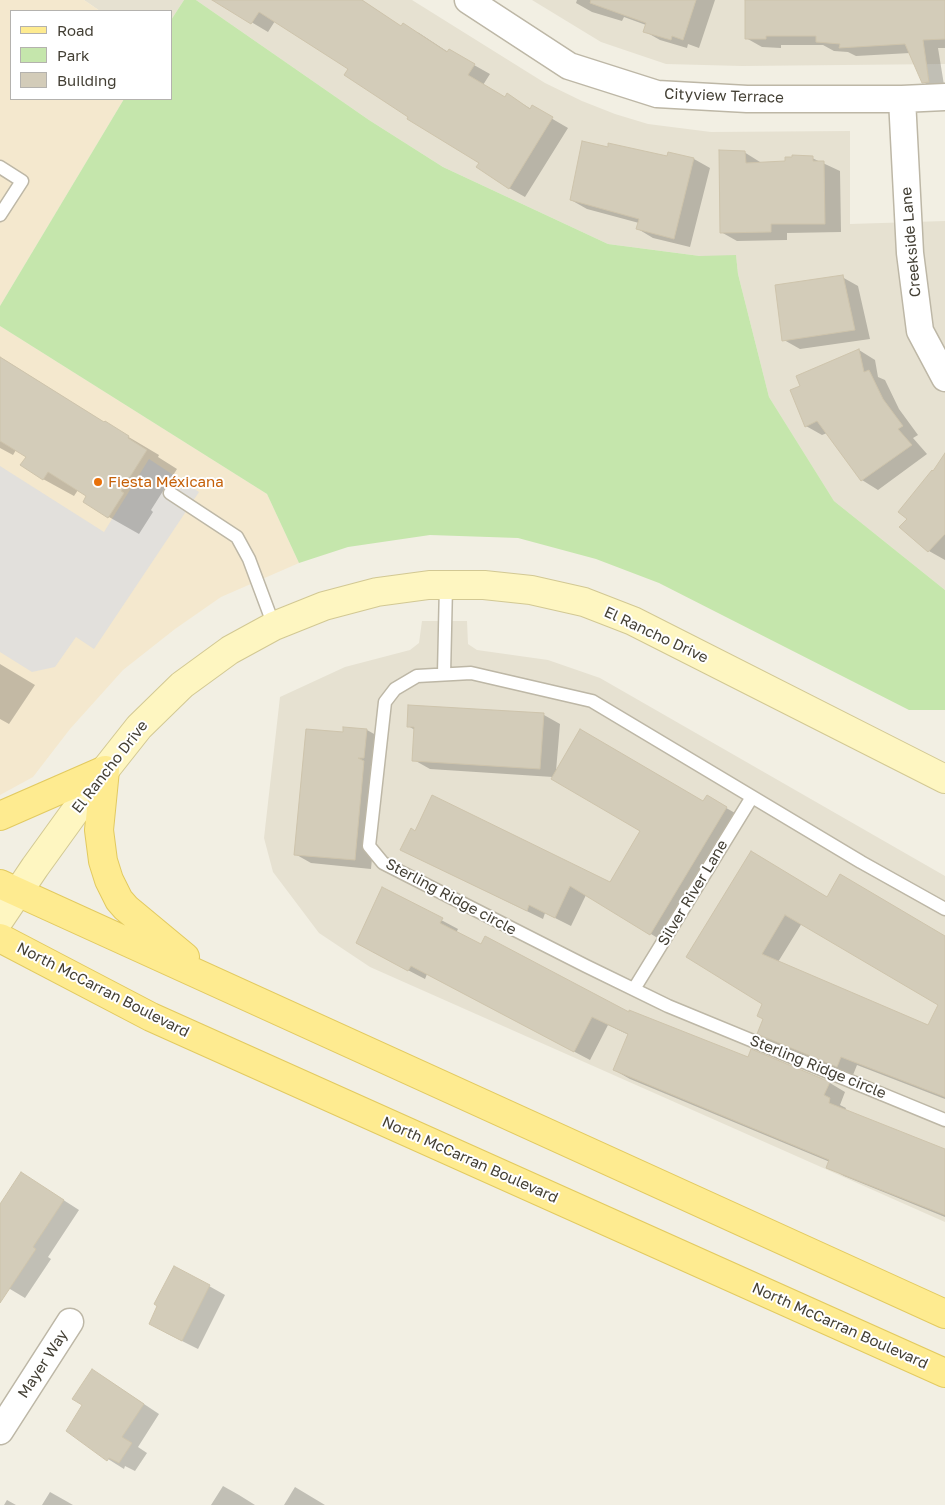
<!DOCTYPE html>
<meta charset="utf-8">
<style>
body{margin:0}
#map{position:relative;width:945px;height:1505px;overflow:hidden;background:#f2efe3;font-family:"Golos Text",sans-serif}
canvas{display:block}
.legend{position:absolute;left:10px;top:10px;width:162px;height:90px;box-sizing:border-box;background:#fff;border:1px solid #b4b2ae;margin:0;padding:6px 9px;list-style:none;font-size:15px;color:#433f34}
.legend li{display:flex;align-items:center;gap:10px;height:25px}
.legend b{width:25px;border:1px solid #b4b2ae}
</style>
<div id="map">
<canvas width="945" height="1505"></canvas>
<ul class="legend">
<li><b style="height:6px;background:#feeb90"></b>Road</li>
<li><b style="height:14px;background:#c5e6ac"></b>Park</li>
<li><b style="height:14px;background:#d3ccb9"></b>Building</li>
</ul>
</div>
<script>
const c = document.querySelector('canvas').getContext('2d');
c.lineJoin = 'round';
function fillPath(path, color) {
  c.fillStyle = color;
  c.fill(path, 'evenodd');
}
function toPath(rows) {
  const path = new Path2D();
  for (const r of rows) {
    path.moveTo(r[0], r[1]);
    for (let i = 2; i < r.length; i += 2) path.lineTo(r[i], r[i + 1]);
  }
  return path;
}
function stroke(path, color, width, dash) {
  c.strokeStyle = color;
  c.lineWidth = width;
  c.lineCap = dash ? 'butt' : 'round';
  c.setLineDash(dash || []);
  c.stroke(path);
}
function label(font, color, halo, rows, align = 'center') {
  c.font = font + ' "Golos Text",sans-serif';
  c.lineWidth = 4;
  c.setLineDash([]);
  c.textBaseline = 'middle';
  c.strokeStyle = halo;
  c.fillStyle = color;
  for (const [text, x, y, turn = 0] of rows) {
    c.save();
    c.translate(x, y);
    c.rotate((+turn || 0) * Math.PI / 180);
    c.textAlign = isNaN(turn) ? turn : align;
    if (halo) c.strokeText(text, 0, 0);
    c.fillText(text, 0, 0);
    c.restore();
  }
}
fillPath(toPath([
 [84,0,184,0,171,20,171,11,100,11],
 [196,0,412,0,545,83,582,101,615,114,648,124,711,132,850,131,850,224,945,221,945,590,834,501,769,397,738,274,736,256,700,256,608,244,443,167,369,120],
 [532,0,945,0,945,64,742,66,666,64,601,42],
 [422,621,467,621,468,644,477,650,548,660,600,678,945,876,945,1222,370,967,319,933,273,872,264,838,280,697,345,667,410,650,419,643]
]), '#e6e1d1');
fillPath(toPath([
 [0,0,84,0,100,11,11,11,11,99,124,99,0,306],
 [0,326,267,494,299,563,221,597,175,629,123,670,70,729,33,777,0,795]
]), '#f4e8ce');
fillPath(toPath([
 [184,0,196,0,369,120,443,167,608,244,700,256,736,255,738,274,769,397,834,501,945,590,945,710,909,710,659,583,596,559,518,538,430,535,348,547,299,563,267,494,0,326,0,306,124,99,171,99,171,20]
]), '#c5e6ac');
fillPath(toPath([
 [149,459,199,492,94,649,76,637,55,667,32,672,0,652,0,466,104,532]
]), '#e2e0dc');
fillPath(toPath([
 [224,0,362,0,402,27,419,33,448,52,449,51,490,74,483,85,506,99,508,95,531,109,532,107,568,128,525,197,509,188,480,163,410,116,350,68,275,21,268,32,221,4],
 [577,0,715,0,699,48,688,44,687,48,660,40,644,31,646,25,624,17,622,21,592,12,576,3],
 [746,0,945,0,945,48,938,48,945,91,939,91,923,82,910,53,856,56,848,52,834,51,823,45,781,45,781,48,762,47,746,38],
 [609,149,668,157,669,153,694,159,710,168,690,247,653,238,638,229,639,223,587,209,571,200],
 [744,152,760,162,761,163,786,162,812,158,840,171,841,232,787,233,787,240,737,241,721,232],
 [842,277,858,286,870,339,800,349,784,340],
 [859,350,875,360,878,377,885,380,899,409,918,435,913,438,927,454,878,490,862,480,827,433,822,435,806,426,802,386],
 [0,357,105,423,159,455,158,457,177,469,151,510,153,512,139,534,109,517,88,496,78,490,74,496,43,479,27,457,16,450,13,455,0,448],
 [945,462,945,560,929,551,908,519],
 [0,664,35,685,9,724,0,719],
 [544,715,560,724,556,771,704,802,707,797,742,817,666,943,586,895,571,926,545,913,543,919,418,858,610,883,642,831,553,777,430,769,414,760,415,730,408,726],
 [367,730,383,739,380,767,370,766,380,772,371,869,311,863,295,854,344,734],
 [752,853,827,898,945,937,945,1099,857,1065,853,1075,774,1042,759,1033,765,1019],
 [802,923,940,1005,929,1026,778,962],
 [383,889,458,929,456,933,629,1014,748,1059,830,1083,845,1092,840,1105,846,1108,845,1110,945,1151,945,1217,844,1176,828,1167,830,1162,630,1079,614,1070,629,1035,608,1025,590,1060,427,974,425,979,373,952],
 [37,1183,79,1210,48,1257,51,1259,25,1298,0,1283,0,1214],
 [209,1286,225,1295,198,1349,166,1333],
 [108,1380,159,1414,138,1447,147,1453,135,1471,125,1466,124,1469,108,1459],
 [223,1486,239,1495,255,1505,211,1505],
 [295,1487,325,1505,284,1505],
 [50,1492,66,1501,73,1505,42,1505],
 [7,1500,16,1505,4,1505]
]), '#0003');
const building = toPath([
 [212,0,362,0,401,26,403,23,447,52,449,49,475,64,468,75,505,97,507,93,530,109,532,105,553,117,509,189,476,167,479,163,407,119,408,117,344,75,348,69,259,12,251,24,212,0],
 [591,0,696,0,683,40,672,36,671,40,643,32,646,23,590,3,591,0],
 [745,0,945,0,945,39,923,40,929,82,922,83,905,44,839,48,840,44,816,42,816,36,766,36,766,39,745,39,745,0],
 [582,141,608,147,608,143,667,156,668,152,694,158,674,239,636,229,639,219,570,200,582,141],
 [719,150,745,151,746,163,785,161,785,157,792,157,792,155,813,156,813,161,824,161,825,224,771,224,771,232,720,233,719,150],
 [843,275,855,330,782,341,775,285,843,275],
 [859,349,864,372,869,370,883,399,903,426,898,429,912,445,861,481,817,421,805,427,790,390,800,386,796,376,859,349],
 [0,357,104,422,105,421,129,436,128,438,147,450,121,491,124,493,108,518,83,502,86,496,48,472,43,480,20,465,26,457,0,441,0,357],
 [945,453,945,534,928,552,899,527,907,519,898,512,932,470,933,471,945,453],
 [408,705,544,713,540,769,412,761,414,727,407,727,408,705],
 [343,727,367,729,364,758,358,758,364,761,355,860,294,855,306,729,343,732,343,727],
 [580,729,703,801,707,795,727,807,650,935,570,886,555,918,529,905,527,911,400,850,411,828,415,831,432,795,610,882,640,831,551,779,580,729],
 [751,851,827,897,840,874,945,936,945,1097,841,1057,837,1067,757,1034,763,1019,757,1016,762,1004,686,957,751,851],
 [785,915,938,1005,928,1025,762,954,785,915],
 [382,887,443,918,440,923,481,944,485,936,629,1012,629,1010,748,1057,751,1049,830,1082,824,1095,830,1098,829,1103,945,1149,945,1215,826,1168,829,1160,613,1070,628,1034,592,1017,574,1052,411,966,408,971,356,943,382,887],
 [21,1172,64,1200,33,1247,36,1249,0,1303,0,1204,21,1172],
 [174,1266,210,1285,182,1341,149,1324,157,1306,154,1304,174,1266],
 [92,1369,144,1404,122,1437,132,1443,119,1463,109,1458,107,1461,66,1431,82,1405,72,1399,92,1369]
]);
fillPath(building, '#d3ccb9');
stroke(building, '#cec4ac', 1);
const lane = toPath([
 [0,167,22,181,0,215],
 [170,493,237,537,249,559,274,626],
 [444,674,446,585],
 [945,909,861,862,592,701,471,673,417,676,395,689,385,702,369,846,383,863,586,966,668,1006,945,1120],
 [634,989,752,797]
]);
const street = toPath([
 [468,0,569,66,657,94,747,99,902,99,945,97],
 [902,99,910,253,920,331,945,378],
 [0,1431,70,1322]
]);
const secondary = toPath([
 [0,919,35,867,105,770,139,727,182,685,230,650,274,626,324,606,377,592,429,585,484,585,531,590,584,602,633,621,945,779]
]);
const primary = toPath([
 [105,770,99,830,103,861,109,880,119,900,126,908,185,957],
 [0,816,105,770],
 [0,884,945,1314],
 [0,938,151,1017,945,1373]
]);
stroke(lane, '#bdb7a6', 15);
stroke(street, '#bdb7a6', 29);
stroke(secondary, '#d2c893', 30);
stroke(primary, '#e2ca60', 30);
stroke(lane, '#fff', 12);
stroke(street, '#fff', 26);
stroke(secondary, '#fef6c1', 28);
stroke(primary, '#feeb90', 28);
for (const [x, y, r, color] of [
 [98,482,5,"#e8710a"]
]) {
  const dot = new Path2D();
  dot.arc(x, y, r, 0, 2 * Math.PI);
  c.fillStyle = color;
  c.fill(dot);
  stroke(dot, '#fff', 2);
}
label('15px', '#433f34', '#fff', [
 ["Cityview Terrace",724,96,2],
 ["Creekside Lane",911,242,-95],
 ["El Rancho Drive",656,635,25],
 ["El Rancho Drive",110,767,-52],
 ["Silver River Lane",693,893,-59],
 ["Sterling Ridge circle",451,897,28],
 ["North McCarran Boulevard",103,990,27],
 ["Sterling Ridge circle",818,1067,22],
 ["North McCarran Boulevard",470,1160,24],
 ["North McCarran Boulevard",840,1326,24],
 ["Mayer Way",43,1364,-57]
]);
label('15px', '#c56008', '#fff', [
 ["Fiesta Méxicana",108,482]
], 'left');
</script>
